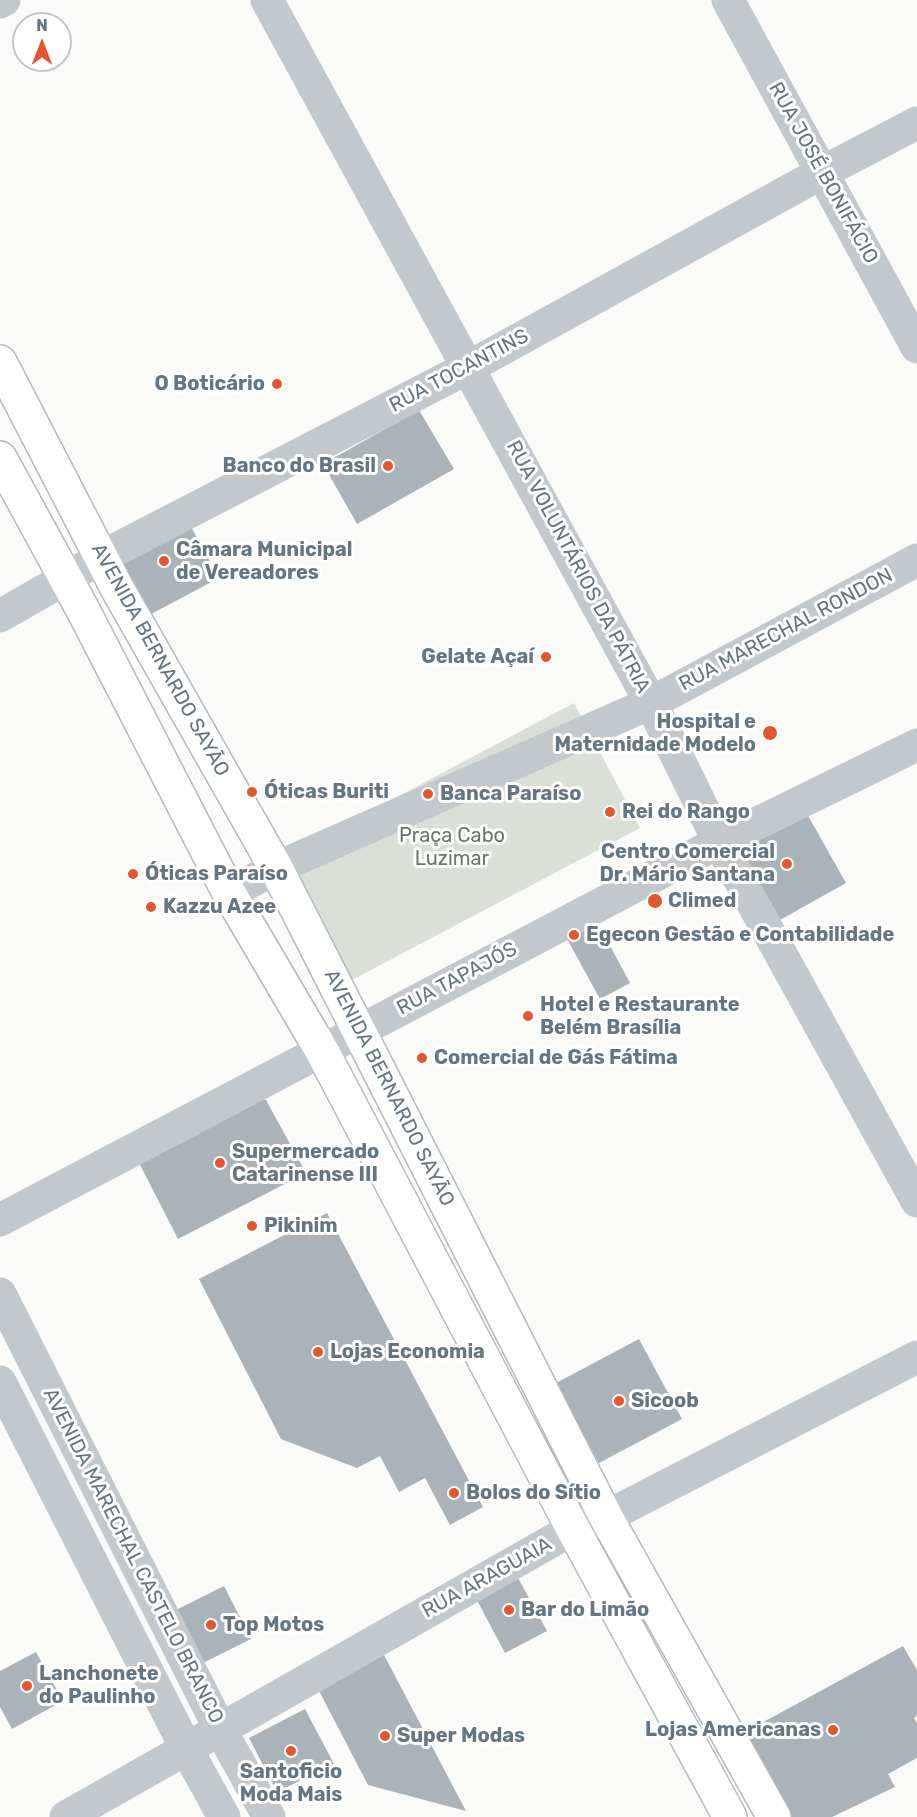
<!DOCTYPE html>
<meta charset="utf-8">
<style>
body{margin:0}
#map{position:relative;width:917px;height:1817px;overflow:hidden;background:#fafaf8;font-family:Rubik,sans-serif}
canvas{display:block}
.north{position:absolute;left:12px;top:12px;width:60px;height:60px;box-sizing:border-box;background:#fff;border:2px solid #c1c8cd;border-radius:50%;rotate:0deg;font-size:16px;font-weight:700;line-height:24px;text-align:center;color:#657683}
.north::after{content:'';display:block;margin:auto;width:21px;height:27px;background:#e4572e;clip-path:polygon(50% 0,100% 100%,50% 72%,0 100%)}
</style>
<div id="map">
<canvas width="917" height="1817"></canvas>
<div class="north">N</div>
</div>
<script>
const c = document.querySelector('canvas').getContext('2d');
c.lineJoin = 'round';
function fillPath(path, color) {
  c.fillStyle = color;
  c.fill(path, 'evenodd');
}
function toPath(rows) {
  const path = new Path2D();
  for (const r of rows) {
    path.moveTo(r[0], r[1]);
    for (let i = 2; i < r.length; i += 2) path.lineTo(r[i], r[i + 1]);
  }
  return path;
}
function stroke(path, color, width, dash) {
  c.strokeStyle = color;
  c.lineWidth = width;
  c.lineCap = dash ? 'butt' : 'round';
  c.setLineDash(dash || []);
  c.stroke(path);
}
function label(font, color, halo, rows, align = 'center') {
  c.font = font + ' Rubik,sans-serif';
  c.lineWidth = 6;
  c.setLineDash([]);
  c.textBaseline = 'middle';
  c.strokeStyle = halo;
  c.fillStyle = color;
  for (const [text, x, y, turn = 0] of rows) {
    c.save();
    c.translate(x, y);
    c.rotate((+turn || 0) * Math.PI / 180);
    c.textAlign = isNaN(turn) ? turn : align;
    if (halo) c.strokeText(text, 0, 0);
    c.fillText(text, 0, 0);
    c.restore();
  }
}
fillPath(toPath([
 [574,703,640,828,331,991,265,867]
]), '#dadfd7');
fillPath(toPath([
 [419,410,454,469,357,524,323,464],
 [184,514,219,578,138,621,114,577,124,546],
 [802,805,846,883,771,925,728,845],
 [592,912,630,983,600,999,561,928],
 [247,1093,266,1100,306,1173,178,1239,134,1153],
 [327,1213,483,1507,450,1525,425,1478,399,1492,380,1456,357,1468,281,1439,199,1279],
 [639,1339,682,1419,599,1463,556,1383],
 [512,1567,547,1631,505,1653,471,1589],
 [224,1586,251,1639,199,1665,172,1612],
 [903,1646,917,1670,917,1716,914,1718,917,1723,917,1758,888,1774,895,1787,832,1817,780,1817,736,1737],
 [36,1652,63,1701,12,1729,0,1707,0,1671],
 [383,1653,466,1811,368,1785,317,1687],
 [305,1709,334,1764,277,1792,249,1738]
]), '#aab3b9');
const major = toPath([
 [0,362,117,588,276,868,606,1517,774,1817],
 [0,458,83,610,229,893,322,1051,573,1529,730,1817]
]);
stroke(major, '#b5babe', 36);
stroke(toPath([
 [267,0,651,703,719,842,917,1201],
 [728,0,917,347],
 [0,2,4,0],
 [0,616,115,550,469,367,823,172,917,123],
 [229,893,276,868,651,703,917,560],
 [0,1220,719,842,917,745],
 [0,1294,220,1729,269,1817],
 [0,1382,187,1750,224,1817],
 [66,1817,573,1529,606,1517,917,1357]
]), '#c3c8cc', 33);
stroke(major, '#fff', 33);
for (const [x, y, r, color] of [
 [277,384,6,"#e4572e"],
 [388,466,6,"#e4572e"],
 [164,561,6,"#e4572e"],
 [546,657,6,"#e4572e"],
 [770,733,8,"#e4572e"],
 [252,792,6,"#e4572e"],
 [428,794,6,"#e4572e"],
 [610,812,6,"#e4572e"],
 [787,864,6,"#e4572e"],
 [133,874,6,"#e4572e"],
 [655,901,8,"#e4572e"],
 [151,907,6,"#e4572e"],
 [574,935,6,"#e4572e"],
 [528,1016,6,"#e4572e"],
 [422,1058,6,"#e4572e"],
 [220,1163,6,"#e4572e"],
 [252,1226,6,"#e4572e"],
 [318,1352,6,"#e4572e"],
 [619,1401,6,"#e4572e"],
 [454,1493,6,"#e4572e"],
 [509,1610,6,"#e4572e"],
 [211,1625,6,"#e4572e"],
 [27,1686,6,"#e4572e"],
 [833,1730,6,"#e4572e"],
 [385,1736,6,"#e4572e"],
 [291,1751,6,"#e4572e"]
]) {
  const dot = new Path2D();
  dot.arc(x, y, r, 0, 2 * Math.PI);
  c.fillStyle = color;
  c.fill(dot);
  stroke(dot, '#fff', 2);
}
label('20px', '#657683', '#fff', [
 ["RUA JOSÉ BONIFÁCIO",823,173,61],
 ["RUA TOCANTINS",459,371,-28],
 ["RUA VOLUNTÁRIOS DA PÁTRIA",578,567,62],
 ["RUA MARECHAL RONDON",786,630,-28],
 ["AVENIDA BERNARDO SAYÃO",160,660,61],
 ["RUA TAPAJÓS",457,979,-28],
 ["AVENIDA BERNARDO SAYÃO",389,1088,63],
 ["AVENIDA MARECHAL CASTELO BRANCO",133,1556,63],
 ["RUA ARAGUAIA",487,1578,-29]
]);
label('bold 20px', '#657683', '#fff', [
 ["O Boticário",265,384,"right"],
 ["Banco do Brasil",376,466,"right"],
 ["Câmara Municipal",176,550],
 ["de Vereadores",176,573],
 ["Gelate Açaí",534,657,"right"],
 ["Hospital e",756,722,"right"],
 ["Maternidade Modelo",756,745,"right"],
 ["Óticas Buriti",264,792],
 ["Banca Paraíso",440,794],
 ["Rei do Rango",622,812],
 ["Centro Comercial",775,852,"right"],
 ["Dr. Mário Santana",775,875,"right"],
 ["Óticas Paraíso",145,874],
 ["Climed",668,901],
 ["Kazzu Azee",163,907],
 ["Egecon Gestão e Contabilidade",586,935],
 ["Hotel e Restaurante",540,1005],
 ["Belém Brasília",540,1028],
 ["Comercial de Gás Fátima",434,1058],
 ["Supermercado",232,1152],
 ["Catarinense III",232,1175],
 ["Pikinim",264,1226],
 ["Lojas Economia",330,1352],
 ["Sicoob",631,1401],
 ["Bolos do Sítio",466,1493],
 ["Bar do Limão",521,1610],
 ["Top Motos",223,1625],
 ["Lanchonete",39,1674],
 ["do Paulinho",39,1697],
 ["Lojas Americanas",821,1730,"right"],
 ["Super Modas",397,1736],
 ["Santoficio",291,1772,"center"],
 ["Moda Mais",291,1795,"center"]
], 'left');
label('20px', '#687a64', '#fff', [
 ["Praça Cabo",452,836],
 ["Luzimar",452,859]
]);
</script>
